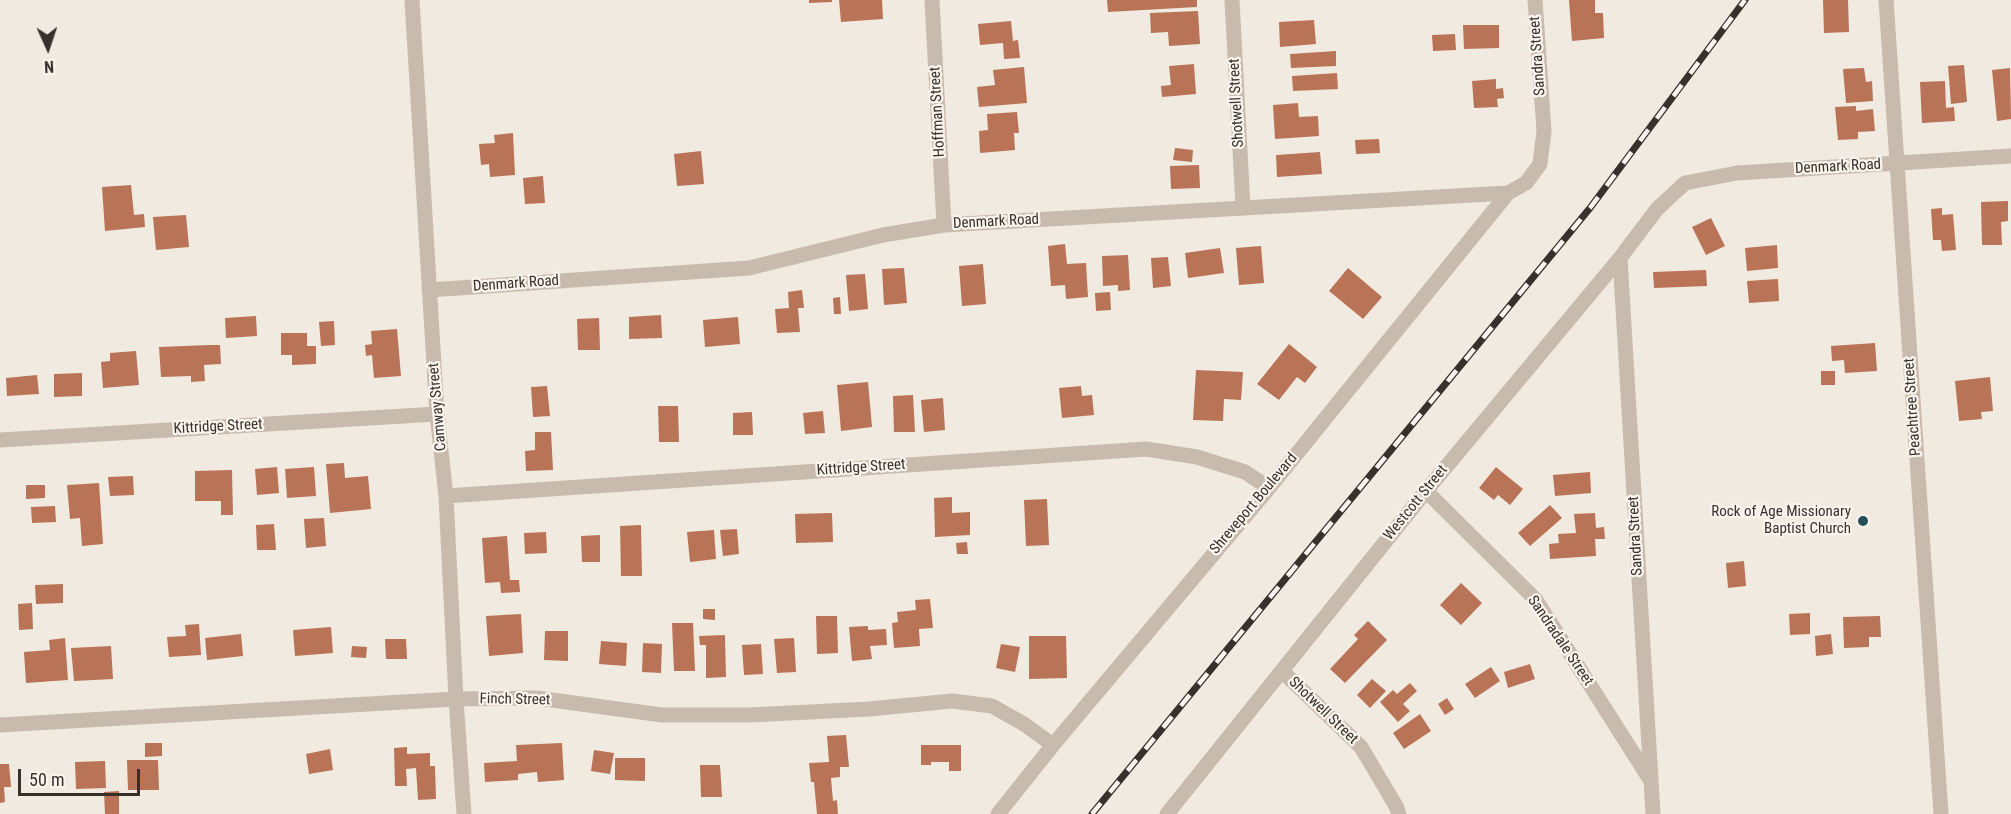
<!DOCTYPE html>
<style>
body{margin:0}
#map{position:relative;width:2011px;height:814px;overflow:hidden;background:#f1eae1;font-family:"Roboto Condensed",sans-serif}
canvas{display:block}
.north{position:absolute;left:18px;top:18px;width:60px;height:60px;-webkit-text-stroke:4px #f9f4ed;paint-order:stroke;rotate:177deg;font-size:16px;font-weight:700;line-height:24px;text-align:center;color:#37302b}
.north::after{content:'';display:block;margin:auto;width:21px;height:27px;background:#37302b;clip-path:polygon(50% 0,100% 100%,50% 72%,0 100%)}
.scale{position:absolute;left:18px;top:769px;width:122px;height:27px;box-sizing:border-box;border:3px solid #37302b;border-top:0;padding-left:8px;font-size:18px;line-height:21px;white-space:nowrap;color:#37302b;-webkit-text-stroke:4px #f9f4ed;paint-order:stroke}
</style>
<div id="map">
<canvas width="2011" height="814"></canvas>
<div class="north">N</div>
<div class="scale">50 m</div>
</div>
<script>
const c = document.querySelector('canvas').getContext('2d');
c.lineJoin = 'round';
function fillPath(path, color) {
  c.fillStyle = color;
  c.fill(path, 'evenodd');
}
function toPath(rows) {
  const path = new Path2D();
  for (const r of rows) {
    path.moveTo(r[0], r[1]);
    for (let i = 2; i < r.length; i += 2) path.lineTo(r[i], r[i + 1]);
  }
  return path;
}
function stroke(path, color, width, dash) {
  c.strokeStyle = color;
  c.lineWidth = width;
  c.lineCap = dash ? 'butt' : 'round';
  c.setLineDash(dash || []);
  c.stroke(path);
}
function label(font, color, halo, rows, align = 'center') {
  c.font = font + ' "Roboto Condensed",sans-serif';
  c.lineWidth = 4.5;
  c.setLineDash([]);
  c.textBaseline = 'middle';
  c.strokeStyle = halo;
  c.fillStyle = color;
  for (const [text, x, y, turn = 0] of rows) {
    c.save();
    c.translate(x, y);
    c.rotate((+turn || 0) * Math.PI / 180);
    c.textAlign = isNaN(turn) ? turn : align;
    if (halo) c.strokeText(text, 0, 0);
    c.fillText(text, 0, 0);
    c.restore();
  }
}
fillPath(toPath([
 [809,0,832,0,832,2,809,3],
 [839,0,882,0,883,19,841,22],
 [1107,0,1197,0,1197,7,1108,12],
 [1569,0,1595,0,1595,13,1603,13,1604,38,1572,41],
 [1823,0,1848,0,1849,32,1824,33],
 [1198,11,1200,44,1169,46,1168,32,1151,33,1150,13],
 [1314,20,1316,44,1280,47,1279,22],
 [1011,21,1013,41,1018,40,1020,58,1004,59,1003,43,980,45,978,24],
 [1463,25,1499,25,1499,48,1464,49],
 [1455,34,1456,50,1433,51,1432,35],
 [1336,51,1336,66,1291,68,1290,54],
 [1194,64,1196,94,1162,97,1161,86,1171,85,1169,66],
 [1964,65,1967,102,1951,104,1948,66],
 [1024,67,1027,103,979,107,977,87,995,85,993,70],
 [1864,68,1866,82,1872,81,1873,101,1846,103,1843,69],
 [2010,68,2011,119,1997,121,1992,70],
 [1337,73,1338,89,1293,91,1292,76],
 [1496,79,1496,89,1503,88,1504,98,1497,99,1498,107,1474,108,1472,81],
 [1945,81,1946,108,1954,107,1955,121,1922,123,1920,82],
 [1298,103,1299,117,1318,116,1319,136,1275,139,1273,105],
 [1856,106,1856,111,1873,109,1875,131,1858,132,1858,139,1838,140,1835,107],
 [1017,112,1019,133,1014,133,1015,150,980,153,979,131,988,130,987,114],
 [513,133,515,175,490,177,489,164,481,165,479,144,495,143,494,135],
 [1379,139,1380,153,1356,154,1355,140],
 [1175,148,1193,150,1192,162,1173,160],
 [701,151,704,184,677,186,674,154],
 [1320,152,1322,174,1277,177,1276,155],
 [1199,165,1200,188,1171,189,1170,166],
 [543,176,545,203,525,204,523,178],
 [131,185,134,215,144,214,145,227,105,231,102,187],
 [2008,201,2008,221,2001,222,2002,245,1982,245,1981,202],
 [1942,208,1942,215,1953,214,1956,250,1942,251,1941,240,1933,240,1931,209],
 [186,215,189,247,156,250,153,217],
 [1711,218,1725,246,1706,255,1692,227],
 [1065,244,1067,264,1086,263,1088,297,1066,299,1065,285,1051,286,1048,246],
 [1777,245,1778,268,1747,271,1745,248],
 [1261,246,1264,283,1239,285,1236,248],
 [1220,248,1224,273,1188,278,1185,253],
 [1128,255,1130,290,1118,291,1118,285,1103,286,1102,256],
 [1168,257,1171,286,1153,288,1151,258],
 [983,264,986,304,962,306,959,266],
 [904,268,907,303,884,305,882,269],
 [1348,268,1382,297,1363,319,1329,291],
 [1706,270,1707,286,1654,288,1653,272],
 [865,274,868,309,849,311,846,275],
 [1778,279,1779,301,1749,303,1747,281],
 [802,290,804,308,798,308,800,332,777,333,775,309,789,308,788,292],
 [1110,292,1111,310,1096,311,1095,293],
 [840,297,841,314,834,314,833,298],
 [661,315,662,338,629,339,629,317],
 [256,316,257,336,226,338,225,318],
 [738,317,740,344,705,347,703,320],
 [599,318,600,350,578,350,577,319],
 [334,321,335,345,321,346,319,322],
 [397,329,401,376,374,378,372,355,366,356,365,345,372,344,371,331],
 [281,333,307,333,307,346,316,346,316,364,292,365,292,355,281,355],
 [1875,343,1877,371,1845,373,1844,360,1832,361,1831,346],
 [1289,344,1317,367,1305,383,1297,377,1279,400,1257,384],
 [209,345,220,345,221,364,204,365,205,381,191,382,191,376,161,377,159,347],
 [136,351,139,385,103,388,101,362,110,361,110,353],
 [1196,370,1243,372,1241,400,1224,399,1223,421,1193,420],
 [1821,371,1835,371,1835,385,1821,385],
 [82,373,82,396,54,397,54,374],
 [37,375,39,394,7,396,6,378],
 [1990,377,1993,411,1981,412,1982,419,1959,421,1955,381],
 [868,382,872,427,841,431,837,385],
 [547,386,550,416,533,417,531,387],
 [1081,386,1082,396,1092,395,1094,415,1062,418,1059,388],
 [913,395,915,432,894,432,893,396],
 [943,398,945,430,924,432,921,400],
 [658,406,678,406,679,442,659,442],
 [823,411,825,433,805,434,803,413],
 [752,412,753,435,733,435,733,413],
 [535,432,551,432,553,470,526,471,525,451,535,450],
 [344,463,345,478,368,476,371,509,330,513,326,464],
 [277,467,279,493,257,495,255,469],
 [314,467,316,496,287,498,285,469],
 [1496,467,1523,489,1510,505,1498,495,1494,500,1479,488],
 [232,470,233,515,221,515,221,501,195,501,195,471],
 [1590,472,1591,493,1555,496,1553,475],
 [133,476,134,495,110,496,108,477],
 [99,483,103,544,82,546,80,518,70,519,67,485],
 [26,485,45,485,45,498,26,499],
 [952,497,952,513,970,512,970,535,935,537,934,498],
 [1047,499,1049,545,1026,546,1024,500],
 [1550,505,1562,518,1530,546,1518,533],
 [55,506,56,522,32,523,31,507],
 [832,513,833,542,796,543,795,514],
 [1595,513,1596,528,1604,527,1605,539,1595,539,1596,556,1550,559,1549,544,1559,543,1558,534,1576,533,1574,514],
 [324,518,326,546,306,548,304,519],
 [274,524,276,550,257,550,256,525],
 [641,525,642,576,621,576,620,526],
 [737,529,739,554,723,556,720,530],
 [714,530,716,559,690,562,687,532],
 [546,532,547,553,525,554,524,533],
 [600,535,600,562,582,562,581,536],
 [507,536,510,580,519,580,520,592,501,593,500,582,485,583,482,538],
 [967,542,968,554,957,554,956,543],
 [1744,561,1746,586,1728,588,1726,563],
 [1461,583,1482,603,1461,625,1440,605],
 [63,584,63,603,36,604,35,585],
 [930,599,933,628,919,629,920,646,894,648,892,623,898,622,897,612,916,610,915,600],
 [32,603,33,629,19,630,18,604],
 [703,609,715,609,715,620,703,619],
 [1810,613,1810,634,1790,635,1789,614],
 [521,614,523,653,489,656,486,616],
 [816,616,837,616,838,653,817,654],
 [1880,616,1881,637,1869,637,1869,647,1844,648,1843,617],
 [1368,621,1387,640,1345,683,1330,669,1358,639,1354,635],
 [672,623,693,623,695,671,674,671],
 [199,624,201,655,169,657,167,637,186,636,185,625],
 [868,626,868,630,886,629,887,645,870,646,872,659,852,661,849,627],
 [331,627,333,653,295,656,293,630],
 [545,631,568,631,568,661,544,660],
 [241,634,243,656,207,660,205,638],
 [1831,634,1833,654,1816,656,1815,636],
 [725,635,726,677,706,678,706,645,700,645,699,636],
 [1029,636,1066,636,1067,678,1029,679],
 [65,638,68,680,26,683,24,652,50,650,49,640],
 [794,638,796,672,777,673,774,639],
 [385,639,406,639,407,659,386,659],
 [601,641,627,643,626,666,599,664],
 [643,643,662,644,661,673,642,672],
 [761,644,763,674,744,675,742,645],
 [1001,644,1020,647,1015,672,996,668],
 [111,646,113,679,74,681,71,648],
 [352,646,367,647,366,658,351,657],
 [1530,664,1535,679,1508,688,1504,672],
 [1491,667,1500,681,1475,698,1465,684],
 [1372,679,1386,691,1370,708,1357,695],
 [1410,683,1417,691,1403,704,1410,711,1398,722,1380,702,1393,690,1397,694],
 [1447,698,1454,709,1445,715,1438,704],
 [1420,714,1431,731,1404,749,1393,733],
 [846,735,849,767,840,767,840,777,831,778,833,801,837,800,838,814,817,814,814,782,811,782,809,763,829,762,827,736],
 [145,743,162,743,162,756,145,757],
 [562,743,564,780,538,782,537,772,518,774,518,780,485,782,484,763,517,761,516,745],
 [921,745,961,745,961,771,949,771,949,762,931,762,931,765,921,765],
 [407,747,407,754,430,753,430,766,435,766,436,799,418,800,416,768,406,769,407,786,395,786,394,748],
 [330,749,333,770,309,774,306,754],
 [594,750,614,753,610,774,591,771],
 [615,758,645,758,645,781,615,780],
 [127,760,158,760,159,790,128,790],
 [105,761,106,788,76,789,75,762],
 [0,764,9,764,11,787,4,787,5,802,0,803],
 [700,765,720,765,722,797,701,797],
 [119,791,119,814,105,814,104,792]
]), '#b97356');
stroke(toPath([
 [412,0,437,414,446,496,456,699,464,814],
 [932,0,944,225],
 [1232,0,1243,207],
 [1886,0,1941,814],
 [1620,258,1653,814],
 [429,290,749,268,883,235,944,225,1508,193,1526,183,1540,164,1544,131,1535,0],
 [0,440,437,414],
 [1426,491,1536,600,1649,778],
 [446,496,1146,449,1197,457,1245,472,1269,488],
 [1282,671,1361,747,1396,806,1399,814],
 [0,725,456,699,537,698,662,715,750,715,869,709,952,701,992,706,1024,724,1053,745],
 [998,814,1053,745,1269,488,1508,193],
 [1167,814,1426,491,1620,258,1657,209,1685,183,1737,173,2011,156]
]), '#c8bbad', 15);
const rail = toPath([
 [1092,814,1590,208,1745,0]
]);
stroke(rail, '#37302b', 7);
stroke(rail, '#f9f4ed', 4.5, [14]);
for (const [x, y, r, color] of [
 [1863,521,6,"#254f55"]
]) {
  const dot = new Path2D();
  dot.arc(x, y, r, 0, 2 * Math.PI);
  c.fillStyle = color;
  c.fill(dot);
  stroke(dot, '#f9f4ed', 2);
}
label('15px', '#37302b', '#f9f4ed', [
 ["Sandra Street",1538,56,-94],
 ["Shotwell Street",1237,103,-93],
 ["Hoffman Street",938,112,-93],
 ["Denmark Road",1838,167,-3],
 ["Denmark Road",996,222,-3],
 ["Denmark Road",516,284,-4],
 ["Camway Street",438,407,-95],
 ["Peachtree Street",1913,407,-94],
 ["Kittridge Street",218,427,-3],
 ["Kittridge Street",861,468,-4],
 ["Westcott Street",1416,503,-51],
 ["Shreveport Boulevard",1254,504,-50],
 ["Sandra Street",1636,536,-93],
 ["Sandradale Street",1560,641,56],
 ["Finch Street",515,700,1],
 ["Shotwell Street",1323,711,44]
]);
label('15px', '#37302b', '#f9f4ed', [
 ["Rock of Age Missionary",1851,512],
 ["Baptist Church",1851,529]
], 'right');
</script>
